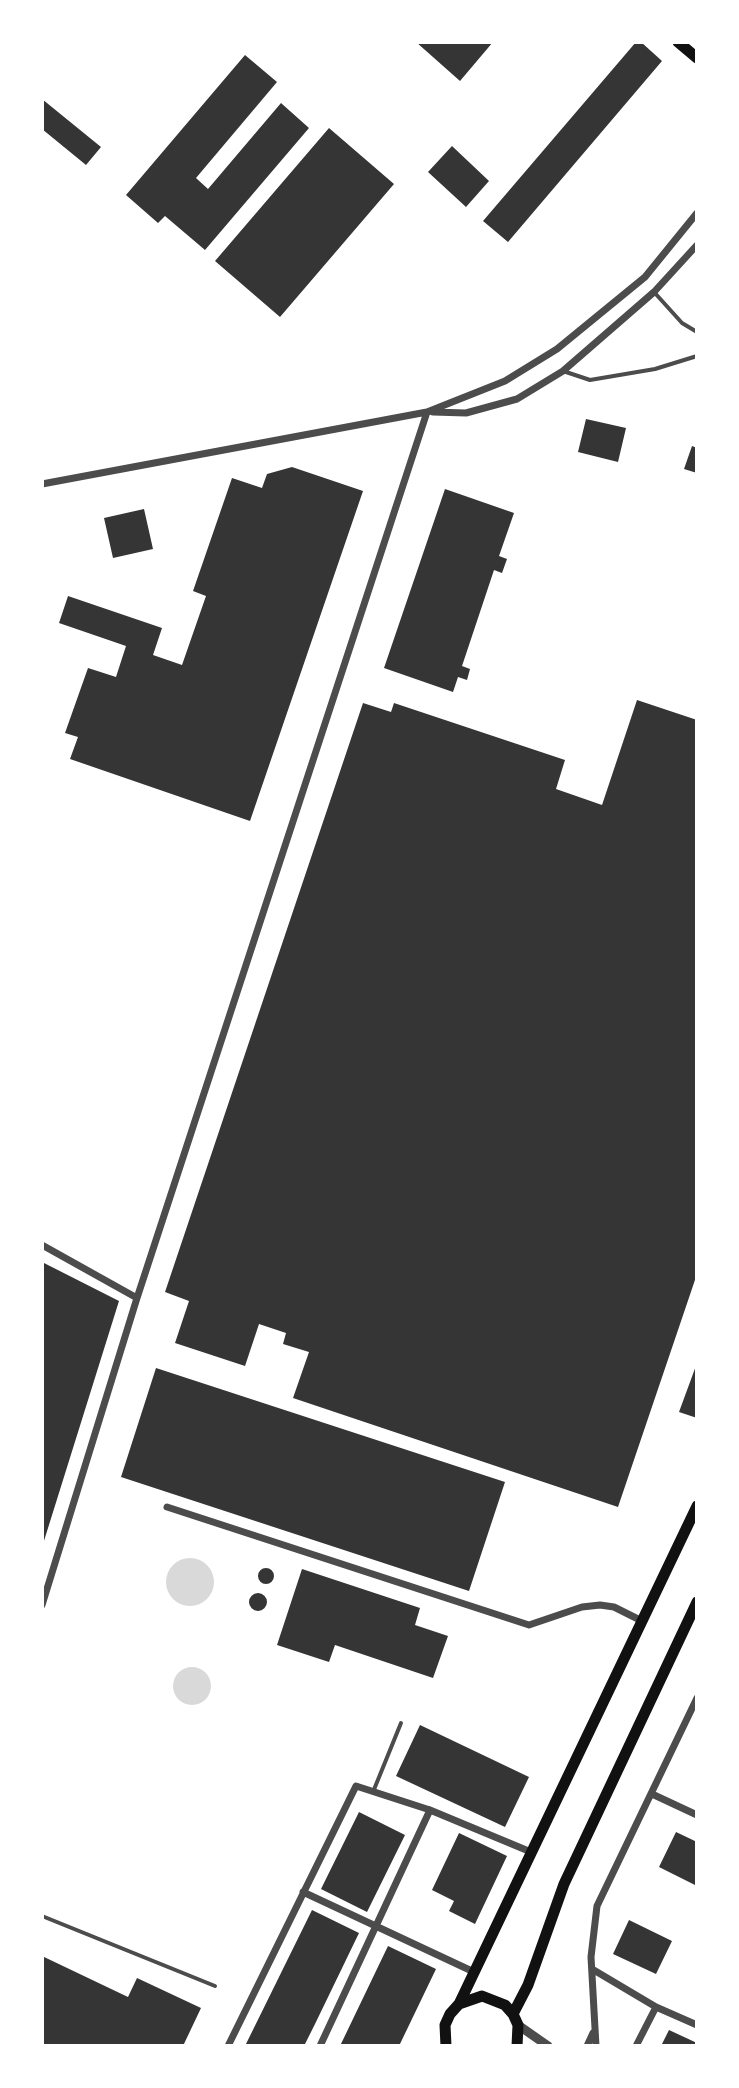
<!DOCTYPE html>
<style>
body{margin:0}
#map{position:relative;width:739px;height:2088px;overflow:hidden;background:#fff;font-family:"DM Sans",sans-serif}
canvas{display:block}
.frame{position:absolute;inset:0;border:44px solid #fff;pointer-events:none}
</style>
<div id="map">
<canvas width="739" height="2088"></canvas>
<div class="frame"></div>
</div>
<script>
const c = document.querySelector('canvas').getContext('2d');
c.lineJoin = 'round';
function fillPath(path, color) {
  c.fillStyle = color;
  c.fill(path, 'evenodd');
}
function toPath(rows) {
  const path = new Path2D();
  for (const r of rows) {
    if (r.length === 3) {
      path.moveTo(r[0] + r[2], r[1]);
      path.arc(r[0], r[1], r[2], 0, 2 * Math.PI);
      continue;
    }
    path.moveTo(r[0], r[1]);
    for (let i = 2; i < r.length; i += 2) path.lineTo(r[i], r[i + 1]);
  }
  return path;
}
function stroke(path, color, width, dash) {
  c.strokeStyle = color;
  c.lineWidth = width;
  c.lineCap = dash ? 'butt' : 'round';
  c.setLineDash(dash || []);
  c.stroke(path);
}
fillPath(toPath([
 [190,1582,24],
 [192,1686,19]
]), '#d9d9d9');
fillPath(toPath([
 [416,42,493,42,460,81],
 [636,42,641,42,662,61,508,242,483,221],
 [245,55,277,82,196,178,208,189,281,103,309,128,205,250,165,216,158,223,126,195],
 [42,99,101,147,86,165,42,129],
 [329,128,394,184,280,317,215,261],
 [452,146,489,181,466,207,428,172],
 [586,419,626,428,618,462,578,452],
 [692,446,697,448,697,473,684,469],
 [292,467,363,491,250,821,70,759,78,737,65,733,88,668,116,677,126,646,59,623,68,596,162,628,153,655,182,665,206,596,193,591,232,478,262,488,267,474],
 [445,489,514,513,499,556,507,559,502,573,494,570,462,666,470,669,467,680,458,677,453,692,384,668],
 [144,509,153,549,113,558,104,518],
 [637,700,697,720,697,1274,618,1507,293,1398,309,1352,283,1344,286,1333,259,1324,245,1366,175,1343,189,1301,165,1292,363,703,391,712,394,703,565,760,556,789,602,805],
 [42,1262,119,1301,43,1544,42,1544],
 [697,1363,697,1418,679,1412],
 [156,1368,505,1482,469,1591,121,1477],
 [266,1576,8],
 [302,1569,420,1608,415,1625,448,1636,433,1678,335,1645,329,1662,277,1645],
 [258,1602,9],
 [420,1725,529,1777,505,1827,396,1776],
 [359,1812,405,1835,367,1912,321,1889],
 [676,1832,697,1842,697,1886,659,1867],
 [459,1833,507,1856,475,1924,449,1911,454,1901,432,1890],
 [312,1910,359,1933,315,2024,304,2046,245,2046],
 [629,1920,672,1941,656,1974,613,1954],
 [388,1946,436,1969,399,2046,340,2046],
 [42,1956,128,1997,137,1978,201,2008,183,2046,42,2046],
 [669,2030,697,2043,697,2046,661,2046]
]), '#353535');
stroke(toPath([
 [654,292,682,323,697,332],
 [563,371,590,380,655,369,697,356],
 [373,1792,401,1723],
 [42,1916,215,1986]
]), '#4c4c4c', 4);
stroke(toPath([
 [433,412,466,413,517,399,563,371,654,292,697,245],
 [42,484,427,412,505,381,557,349,645,277,697,213],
 [42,1245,137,1298],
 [167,1507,529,1625,582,1607,600,1605,614,1607,642,1621],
 [42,1605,137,1298,427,412],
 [652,1794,697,1815],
 [303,1892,474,1972],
 [592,1969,656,2007,697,2025],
 [228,2046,356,1786,430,1810,531,1852],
 [320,2046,430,1810],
 [587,2046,593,2033],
 [596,2046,591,1957,597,1906,697,1698],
 [636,2046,656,2007]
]), '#4c4c4c', 7);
stroke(toPath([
 [518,2025,548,2046]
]), '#4c4c4c', 9);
stroke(toPath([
 [678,42,697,58],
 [459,2004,697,1506],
 [513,2014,528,1985,564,1884,697,1602],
 [446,2046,445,2025,450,2014,459,2004,482,1996,505,2005,513,2014,518,2025,517,2046]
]), '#111', 11);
</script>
